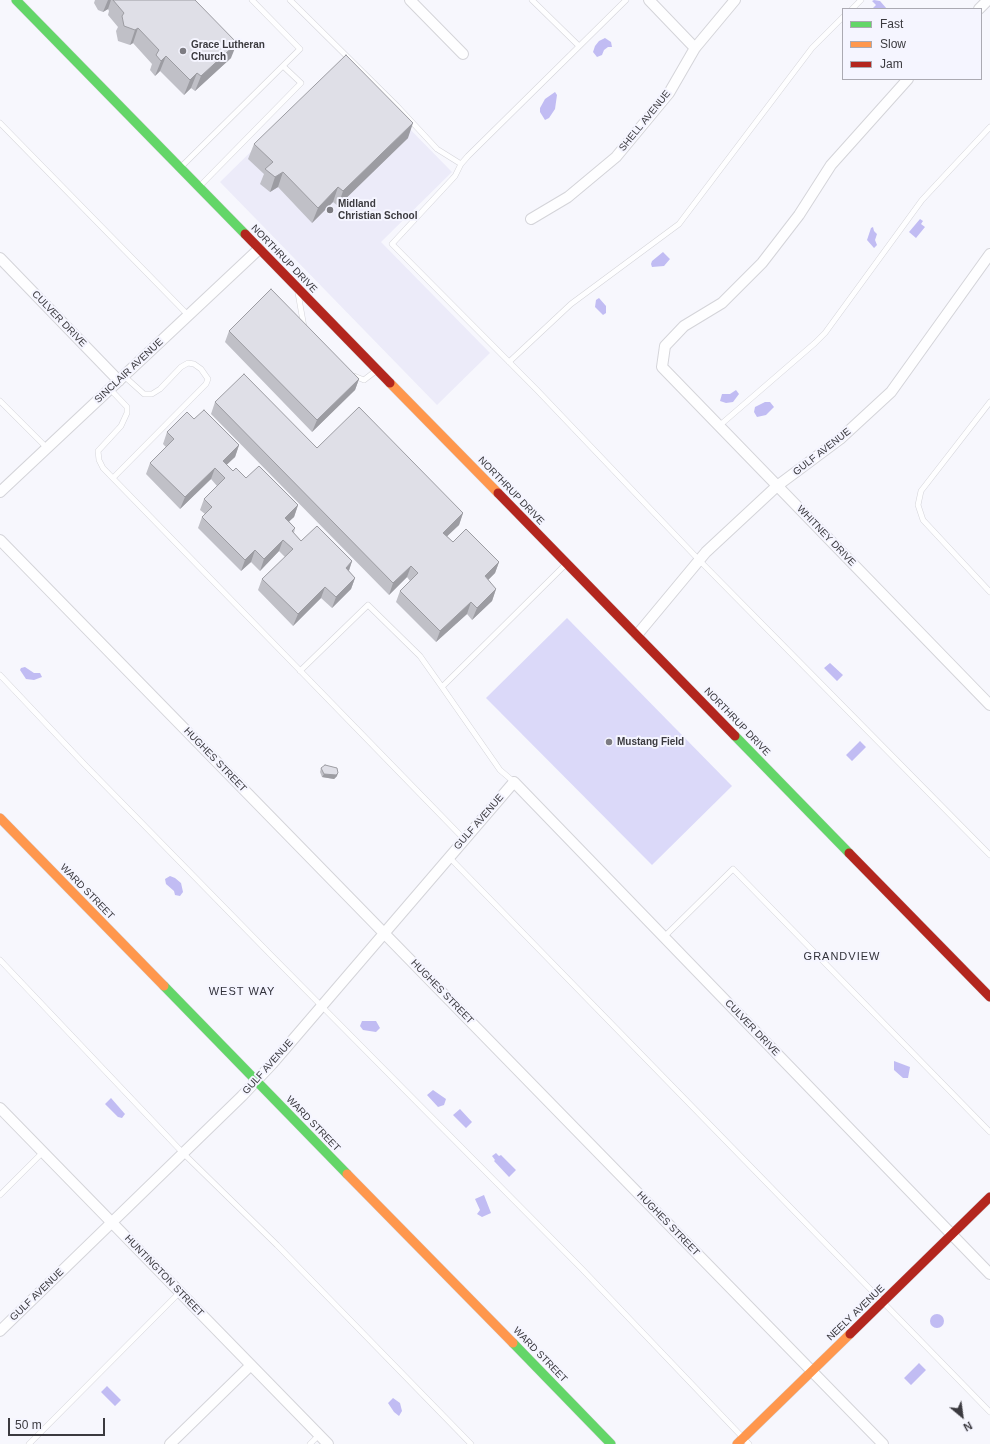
<!DOCTYPE html>
<style>
body{margin:0}
#map{position:relative;width:990px;height:1444px;overflow:hidden;background:#f7f7fd;font-family:Helvetica,sans-serif}
canvas{display:block}
.legend{position:absolute;left:842px;top:8px;width:140px;height:72px;box-sizing:border-box;background:#f5f5ff;border:1px solid #abaab2;margin:0;padding:5px 7px;list-style:none;font-size:12px;color:#3b3a3f}
.legend li{display:flex;align-items:center;gap:8px;height:20px}
.legend b{width:20px;border:1px solid #abaab2}
.north{position:absolute;left:942px;top:1396px;width:40px;height:40px;-webkit-text-stroke:3px #f5f5ff;paint-order:stroke;rotate:151deg;font-size:11px;font-weight:700;line-height:16px;text-align:center;color:#3b3a3f}
.north::after{content:'';display:block;margin:auto;width:14px;height:18px;background:#3b3a3f;clip-path:polygon(50% 0,100% 100%,50% 72%,0 100%)}
.scale{position:absolute;left:8px;top:1418px;width:97px;height:18px;box-sizing:border-box;border:2px solid #3b3a3f;border-top:0;padding-left:5px;font-size:12px;line-height:14px;white-space:nowrap;color:#3b3a3f;-webkit-text-stroke:3px #f5f5ff;paint-order:stroke}
</style>
<div id="map">
<canvas width="990" height="1444"></canvas>
<ul class="legend">
<li><b style="height:5px;background:#63d668"></b>Fast</li>
<li><b style="height:5px;background:#ff974d"></b>Slow</li>
<li><b style="height:5px;background:#b3261e"></b>Jam</li>
</ul>
<div class="north">N</div>
<div class="scale">50 m</div>
</div>
<script>
const c = document.querySelector('canvas').getContext('2d');
c.lineJoin = 'round';
function fillPath(path, color) {
  c.fillStyle = color;
  c.fill(path, 'evenodd');
}
function toPath(rows) {
  const path = new Path2D();
  for (const r of rows) {
    if (r.length === 3) {
      path.moveTo(r[0] + r[2], r[1]);
      path.arc(r[0], r[1], r[2], 0, 2 * Math.PI);
      continue;
    }
    path.moveTo(r[0], r[1]);
    for (let i = 2; i < r.length; i += 2) path.lineTo(r[i], r[i + 1]);
  }
  return path;
}
function stroke(path, color, width, dash) {
  c.strokeStyle = color;
  c.lineWidth = width;
  c.lineCap = dash ? 'butt' : 'round';
  c.setLineDash(dash || []);
  c.stroke(path);
}
function label(font, color, halo, rows, align = 'center') {
  c.font = font + ' Helvetica,sans-serif';
  c.lineWidth = 4;
  c.setLineDash([]);
  c.textBaseline = 'middle';
  c.strokeStyle = halo;
  c.fillStyle = color;
  for (const [text, x, y, turn = 0] of rows) {
    c.save();
    c.translate(x, y);
    c.rotate((+turn || 0) * Math.PI / 180);
    c.textAlign = isNaN(turn) ? turn : align;
    if (halo) c.strokeText(text, 0, 0);
    c.fillText(text, 0, 0);
    c.restore();
  }
}
fillPath(toPath([
 [343,61,452,172,381,242,490,353,437,405,220,182]
]), '#ecebf9');
fillPath(toPath([
 [567,618,732,786,652,865,486,698]
]), '#dbd9f9');
fillPath(toPath([
 [874,0,880,1,887,9,872,9,876,5,872,1],
 [605,38,611,42,612,47,608,47,604,50,602,55,597,57,593,52,595,46,599,41],
 [555,92,557,95,555,109,549,118,545,120,540,112,540,108,545,99],
 [920,219,923,221,921,224,925,227,916,238,909,232],
 [873,227,874,231,877,234,875,240,877,245,874,248,867,240,871,228],
 [663,252,670,259,664,266,652,267,651,264,652,261],
 [599,298,606,306,606,313,603,315,595,307,596,300],
 [736,390,739,394,733,402,726,403,720,401,722,394,730,394],
 [765,402,770,402,774,407,766,415,757,417,754,412,755,407],
 [830,663,843,675,837,681,824,668],
 [25,667,34,673,40,673,42,677,34,680,26,679,20,670,21,668],
 [860,741,866,747,852,761,846,755],
 [170,876,175,878,181,883,183,892,180,896,175,895,174,891,166,884,165,879],
 [362,1021,376,1021,380,1028,376,1032,363,1030,360,1026],
 [894,1061,910,1067,908,1078,903,1078,894,1070],
 [433,1090,446,1099,444,1105,438,1107,427,1095],
 [111,1098,125,1114,122,1118,118,1117,105,1104],
 [460,1109,472,1122,466,1128,453,1115],
 [496,1153,499,1156,501,1155,516,1170,509,1177,494,1161,495,1160,492,1156],
 [484,1195,491,1213,482,1217,477,1214,480,1210,475,1199],
 [937,1321,7],
 [919,1363,926,1370,911,1385,904,1378],
 [107,1386,121,1400,115,1406,101,1392],
 [393,1398,400,1403,402,1411,399,1416,394,1412,388,1403]
]), '#c1bcf3');
const lane = toPath([
 [290,0,397,106,437,149,461,164],
 [532,0,579,46],
 [626,0,468,156,461,164,455,176,392,244,537,390,699,560,990,855],
 [852,9,861,0],
 [0,123,188,315],
 [180,168,300,49,252,0],
 [199,187,301,83,283,66],
 [298,293,304,327],
 [509,362,571,304,679,224,812,48,843,17],
 [354,376,364,380,377,370],
 [110,389,127,407,127,413,121,426,98,451,99,460,103,468,464,839],
 [0,401,47,448],
 [990,402,921,491,918,505,923,520,990,592],
 [719,426,815,343,825,333,922,200,990,127],
 [113,478,206,384,208,379,201,369,194,364,188,363,181,367,160,389,152,394,144,394,124,376],
 [300,671,368,605,420,656,442,687],
 [0,675,86,766,271,955,582,1269,749,1444],
 [514,782,500,770,442,687,566,564],
 [449,857,990,1412],
 [664,937,733,869,990,1132],
 [0,960,183,1153,277,1245,471,1444],
 [0,1195,43,1152],
 [29,1444,180,1292],
 [310,1444,319,1435]
]);
const street = toPath([
 [410,0,463,54],
 [649,0,695,48],
 [979,9,988,0],
 [908,79,831,165,799,215,762,263,722,303,684,326,665,346,662,367,990,705],
 [531,219,568,197,616,157,669,93,695,48,735,0],
 [0,258,119,381],
 [0,492,259,249],
 [0,540,883,1444],
 [637,635,706,552,777,486,840,439,891,392,990,254],
 [0,1108,328,1444],
 [0,1331,242,1096,272,1064,514,782,990,1274],
 [170,1444,251,1365]
]);
const fast = toPath([
 [16,0,245,234],
 [735,736,849,853],
 [164,986,347,1174],
 [513,1343,611,1444]
]);
const slow = toPath([
 [390,383,498,493],
 [0,818,164,986],
 [347,1174,513,1343],
 [737,1444,850,1334]
]);
const jam = toPath([
 [245,234,390,383],
 [498,493,735,736],
 [849,853,990,997],
 [850,1334,990,1197]
]);
stroke(lane, '#d4d4d9', 6);
stroke(street, '#d4d4d9', 12);
stroke(fast, '#d4d4d9', 10);
stroke(slow, '#d4d4d9', 10);
stroke(jam, '#d4d4d9', 10);
stroke(lane, '#fefeff', 5);
stroke(street, '#fefeff', 10);
stroke(fast, '#63d668', 9);
stroke(slow, '#ff974d', 9);
stroke(jam, '#b3261e', 9);
fillPath(toPath([
 [95,0,195,0,231,58,195,91,191,88,184,95,160,71,155,76,150,70,152,64,133,43,130,45,118,41,116,31,118,27,108,15,109,11,108,9,103,12,98,10,94,3],
 [408,138,338,206,333,202,312,223,278,187,270,192,260,184,264,174,248,159,254,144],
 [229,331,359,379,355,390,312,432,225,342],
 [215,402,463,513,459,525,447,536,453,542,499,562,495,573,488,580,496,589,492,601,472,620,467,614,436,642,396,602,400,591,410,581,407,577,389,595,211,414],
 [194,419,239,445,235,457,226,465,233,471,298,505,294,517,289,521,295,528,294,533,301,541,352,561,349,571,355,578,351,589,332,608,321,598,293,626,258,590,262,579,285,557,279,551,260,571,251,562,241,571,198,528,202,517,205,514,200,510,204,499,217,486,211,479,180,509,146,474,150,463,166,447,163,444,167,432],
 [321,768,337,776,334,779,322,777,320,772]
]), '#c0c0c7');
fillPath(toPath([
 [108,0,111,0,108,9,103,12],
 [138,28,133,43,130,45,135,30],
 [237,43,231,58,195,91,201,76],
 [166,56,160,71,155,76,161,61],
 [197,73,191,88,184,95,190,80],
 [413,123,408,138,338,206,343,191],
 [283,172,278,187,270,192,275,177],
 [338,187,333,202,312,223,318,208],
 [359,379,355,390,312,432,317,420],
 [239,445,235,457,219,472,223,461],
 [215,468,211,479,180,509,185,497],
 [298,505,294,517,281,529,285,518],
 [463,513,459,525,439,544,443,533],
 [283,540,279,551,260,571,264,559],
 [255,550,251,562,241,571,245,560],
 [352,561,348,573,346,568],
 [499,562,495,573,481,587,485,576],
 [411,566,407,577,389,595,393,583],
 [355,578,351,589,332,608,336,597],
 [325,587,321,598,293,626,298,614],
 [496,589,492,601,472,620,477,608],
 [471,602,467,614,436,642,440,631],
 [338,773,337,776,334,779,322,777,324,774]
]), '#9c9ca2');
const building = toPath([
 [113,0,195,0,237,43,201,76,197,73,190,80,166,56,161,61,156,55,159,50,138,28,135,30,124,26,122,16,124,13,113,0],
 [346,55,413,123,343,191,338,187,318,208,283,172,275,177,265,169,273,162,254,144,346,55],
 [271,289,359,379,317,420,229,331,271,289],
 [244,374,317,448,359,407,463,513,443,533,453,542,466,529,499,562,485,576,496,589,477,608,471,602,440,631,400,591,418,573,411,566,393,583,215,402,244,374],
 [204,410,239,445,223,461,233,471,236,468,246,478,259,466,298,505,285,518,295,528,292,531,301,541,317,526,352,561,346,568,355,578,336,597,325,587,298,614,262,579,293,549,283,540,264,559,255,550,245,560,202,517,212,507,204,499,225,478,215,468,185,497,150,463,174,439,167,432,187,412,194,419,204,410],
 [325,765,337,768,338,773,336,775,324,774,321,768,325,765]
]);
fillPath(building, '#dfdfe7');
stroke(building, '#9c9ca2', 1);
for (const [x, y, r, color] of [
 [183,51,4,"#7d7c82"],
 [330,210,4,"#7d7c82"],
 [609,742,4,"#7d7c82"]
]) {
  const dot = new Path2D();
  dot.arc(x, y, r, 0, 2 * Math.PI);
  c.fillStyle = color;
  c.fill(dot);
  stroke(dot, '#f5f5ff', 1.5);
}
label('bold 10px', '#3b3a3f', '#f5f5ff', [
 ["Grace Lutheran",191,45],
 ["Church",191,57],
 ["Midland",338,204],
 ["Christian School",338,216],
 ["Mustang Field",617,742]
], 'left');
label('10px', '#3b3a3f', '#f5f5ff', [
 ["SHELL AVENUE",645,121,-51],
 ["NORTHRUP DRIVE",284,259,46],
 ["CULVER DRIVE",59,319,46],
 ["SINCLAIR AVENUE",129,371,-43],
 ["GULF AVENUE",822,452,-38],
 ["NORTHRUP DRIVE",511,491,46],
 ["WHITNEY DRIVE",826,536,46],
 ["NORTHRUP DRIVE",737,722,46],
 ["HUGHES STREET",215,760,46],
 ["GULF AVENUE",479,822,-49],
 ["WARD STREET",87,892,46],
 ["HUGHES STREET",442,992,46],
 ["CULVER DRIVE",752,1028,46],
 ["GULF AVENUE",268,1067,-48],
 ["WARD STREET",313,1124,46],
 ["HUGHES STREET",668,1224,46],
 ["HUNTINGTON STREET",164,1276,46],
 ["GULF AVENUE",37,1295,-44],
 ["NEELY AVENUE",856,1313,-44],
 ["WARD STREET",540,1355,46]
]);
c.letterSpacing = '1px';
label('11px', '#31313a', '#f5f5ff', [
 ["GRANDVIEW",842,957],
 ["WEST WAY",242,992]
]);
c.letterSpacing = '0px';
</script>
